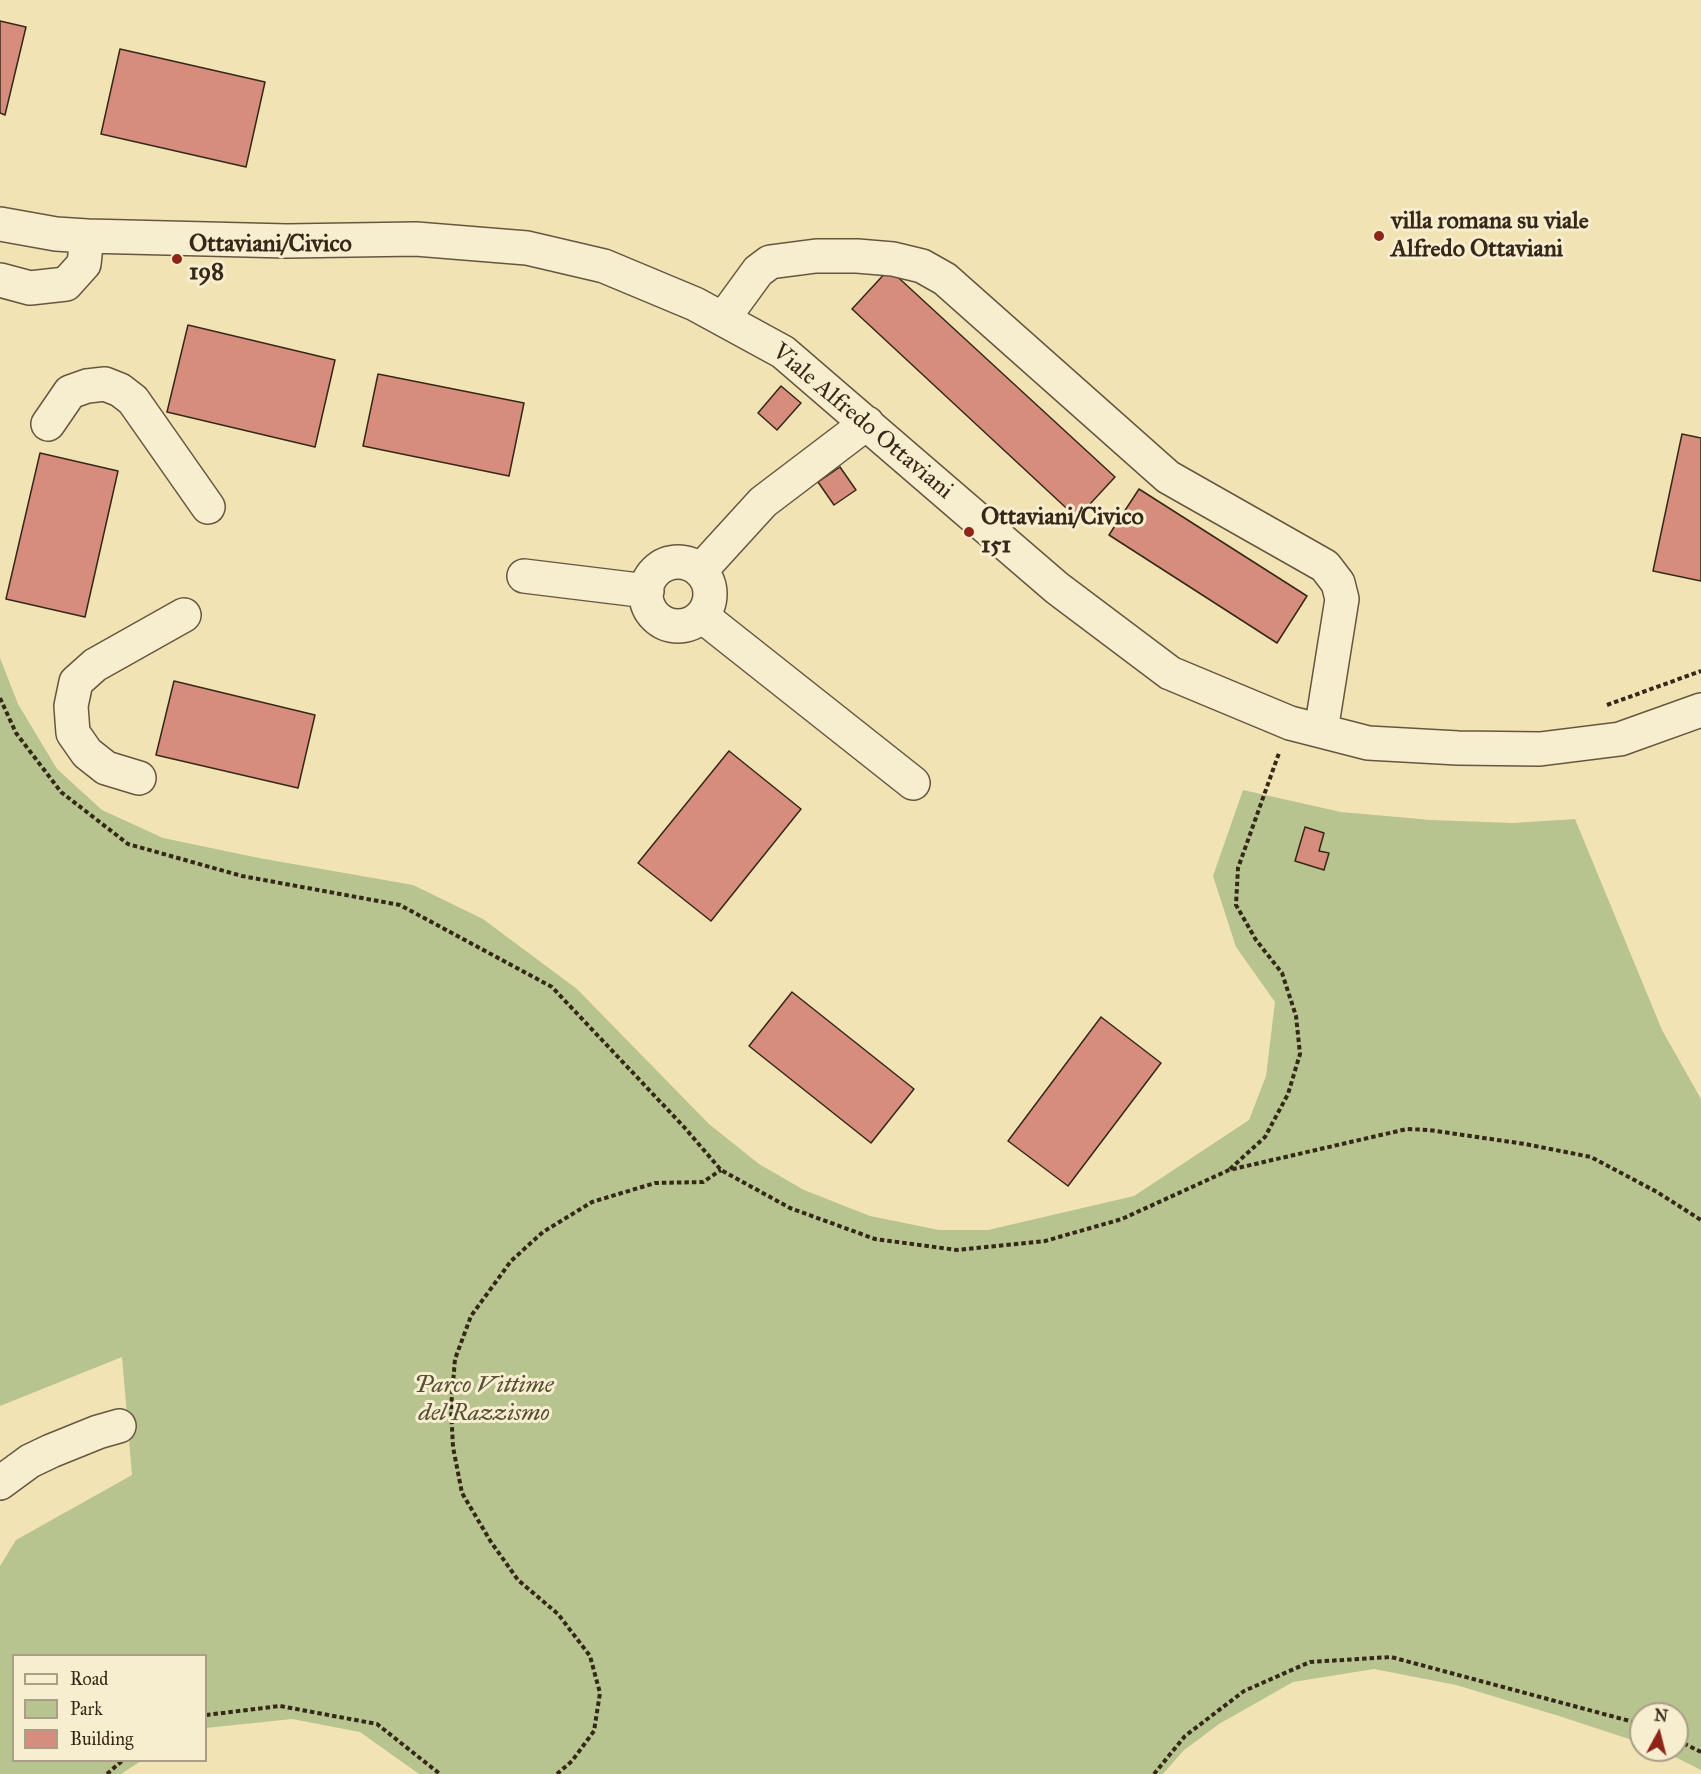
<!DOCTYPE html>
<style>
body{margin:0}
#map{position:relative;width:1701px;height:1774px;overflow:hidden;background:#f2e3b5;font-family:"IM FELL Great Primer",serif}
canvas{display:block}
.legend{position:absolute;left:12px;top:1654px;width:195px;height:108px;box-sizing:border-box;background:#f7edcf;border:2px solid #aa9e86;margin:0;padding:8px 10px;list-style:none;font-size:18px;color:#362818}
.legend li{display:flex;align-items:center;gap:12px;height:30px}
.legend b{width:30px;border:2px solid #aa9e86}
.north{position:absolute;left:1629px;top:1702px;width:60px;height:60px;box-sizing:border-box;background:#f7edcf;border:2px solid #aa9e86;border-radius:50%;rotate:7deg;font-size:16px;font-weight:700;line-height:24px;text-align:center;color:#362818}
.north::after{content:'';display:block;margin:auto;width:21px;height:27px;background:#8f2418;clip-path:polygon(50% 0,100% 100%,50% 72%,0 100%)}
</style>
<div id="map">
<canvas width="1701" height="1774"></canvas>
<ul class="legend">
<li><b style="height:8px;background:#f7edcf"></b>Road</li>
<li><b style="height:16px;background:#b7c490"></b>Park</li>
<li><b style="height:16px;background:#d68d7e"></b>Building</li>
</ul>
<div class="north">N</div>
</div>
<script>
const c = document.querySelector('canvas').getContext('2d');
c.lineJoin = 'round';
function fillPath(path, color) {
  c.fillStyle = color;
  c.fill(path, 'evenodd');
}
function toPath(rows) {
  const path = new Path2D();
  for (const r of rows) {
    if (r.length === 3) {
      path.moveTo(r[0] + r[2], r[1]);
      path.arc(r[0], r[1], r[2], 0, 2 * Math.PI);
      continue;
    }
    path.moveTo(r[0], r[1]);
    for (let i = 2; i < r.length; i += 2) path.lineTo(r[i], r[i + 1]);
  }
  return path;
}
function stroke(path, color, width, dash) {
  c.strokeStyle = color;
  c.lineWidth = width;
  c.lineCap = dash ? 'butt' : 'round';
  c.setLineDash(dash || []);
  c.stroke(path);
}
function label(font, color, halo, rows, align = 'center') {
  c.font = font + ' "IM FELL Great Primer",serif';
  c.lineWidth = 6;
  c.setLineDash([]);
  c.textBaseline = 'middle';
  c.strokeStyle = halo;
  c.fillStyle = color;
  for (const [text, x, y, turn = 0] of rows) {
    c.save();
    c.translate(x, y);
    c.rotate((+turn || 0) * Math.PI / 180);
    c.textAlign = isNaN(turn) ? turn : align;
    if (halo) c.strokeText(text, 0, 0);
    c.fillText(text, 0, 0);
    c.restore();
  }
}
fillPath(toPath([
 [0,658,18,704,57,769,102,810,163,838,259,858,413,885,483,919,577,989,709,1124,759,1164,804,1190,870,1216,939,1230,988,1230,1134,1196,1249,1120,1266,1076,1275,1002,1236,947,1213,876,1243,790,1341,812,1431,820,1513,823,1575,819,1662,1030,1701,1099,1701,1770,1661,1750,1677,1750,1677,1714,1641,1714,1641,1743,1559,1716,1456,1685,1374,1669,1293,1682,1219,1724,1183,1751,1163,1774,419,1774,360,1732,292,1719,206,1728,206,1656,14,1656,14,1760,141,1761,121,1774,0,1774,0,1566,16,1540,132,1475,122,1357,0,1406]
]), '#b7c490');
const building = toPath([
 [0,21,26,27,5,115,0,113,0,21],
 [120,49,265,82,246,167,101,134,120,49],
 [889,269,1115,477,1077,518,852,309,889,269],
 [188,325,335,360,315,447,167,412,188,325],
 [378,374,524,403,509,476,363,446,378,374],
 [781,386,801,403,777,430,758,413,781,386],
 [1682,434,1701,438,1701,581,1653,571,1682,434],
 [40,453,118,471,85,617,6,599,40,453],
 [840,467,856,490,834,505,818,482,840,467],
 [1139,489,1307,596,1277,643,1109,535,1139,489],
 [174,681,315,715,298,788,156,755,174,681],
 [729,751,801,809,711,921,638,863,729,751],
 [1305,827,1324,833,1319,851,1329,853,1324,870,1295,861,1305,827],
 [792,992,914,1089,871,1143,749,1046,792,992],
 [1101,1017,1161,1063,1068,1186,1008,1141,1101,1017]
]);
fillPath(building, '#d68d7e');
stroke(building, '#362818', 1.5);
const minor = toPath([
 [0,224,56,234,87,236,287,241,416,239,527,248,604,266,695,304,783,352,1057,588,1170,673,1290,723,1368,743,1458,748,1540,749,1620,739,1701,710],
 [0,280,30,288,66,284,84,264,87,236],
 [723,319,758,271,770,262,816,256,857,256,893,259,922,266,945,279,1168,477,1325,566,1338,583,1342,599,1321,731],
 [48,424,70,392,87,386,105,384,120,390,133,400,208,507],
 [678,594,32],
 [700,571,763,502,867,423],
 [524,576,647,591],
 [702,616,913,783],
 [139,778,106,768,87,753,73,733,71,706,76,682,95,665,184,615],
 [0,1483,30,1461,51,1451,98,1432,119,1426]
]);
stroke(minor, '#65573f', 36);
stroke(toPath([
 [0,698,16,733,61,792,128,844,242,876,400,905,552,987,684,1127,721,1170,790,1208,875,1239,957,1250,1045,1241,1122,1219,1229,1170,1407,1129,1429,1130,1525,1144,1591,1157,1657,1192,1701,1220],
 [1607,705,1701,671],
 [1230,1169,1265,1137,1288,1094,1300,1054,1296,1016,1282,973,1256,940,1236,905,1238,868,1279,753],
 [206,1715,280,1706,377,1724,440,1774],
 [1677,1740,1701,1752],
 [107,1774,123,1760],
 [557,1774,572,1761,594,1731,600,1693,590,1656,558,1614,518,1580,491,1542,462,1493,453,1447,451,1407,455,1359,471,1316,511,1261,543,1232,592,1202,655,1183,703,1182,721,1170],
 [1154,1774,1185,1736,1244,1691,1310,1662,1391,1657,1641,1724]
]), '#362818', 4, [4.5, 3]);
stroke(minor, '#f7edcf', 33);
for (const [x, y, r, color] of [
 [1379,236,6,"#8f2418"],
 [177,259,6,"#8f2418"],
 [969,532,6,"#8f2418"]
]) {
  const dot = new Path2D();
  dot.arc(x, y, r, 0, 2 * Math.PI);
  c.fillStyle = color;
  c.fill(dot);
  stroke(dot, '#f7edcf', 2);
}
label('bold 24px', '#362818', '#f7edcf', [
 ["villa romana su viale",1391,222],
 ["Alfredo Ottaviani",1391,250],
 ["Ottaviani/Civico",189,245],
 ["198",189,273],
 ["Ottaviani/Civico",981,518],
 ["151",981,546]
], 'left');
label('24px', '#362818', '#f7edcf', [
 ["Viale Alfredo Ottaviani",862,422,40]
]);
label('italic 24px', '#564f36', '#f7edcf', [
 ["Parco Vittime",484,1386],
 ["del Razzismo",484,1414]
]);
</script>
